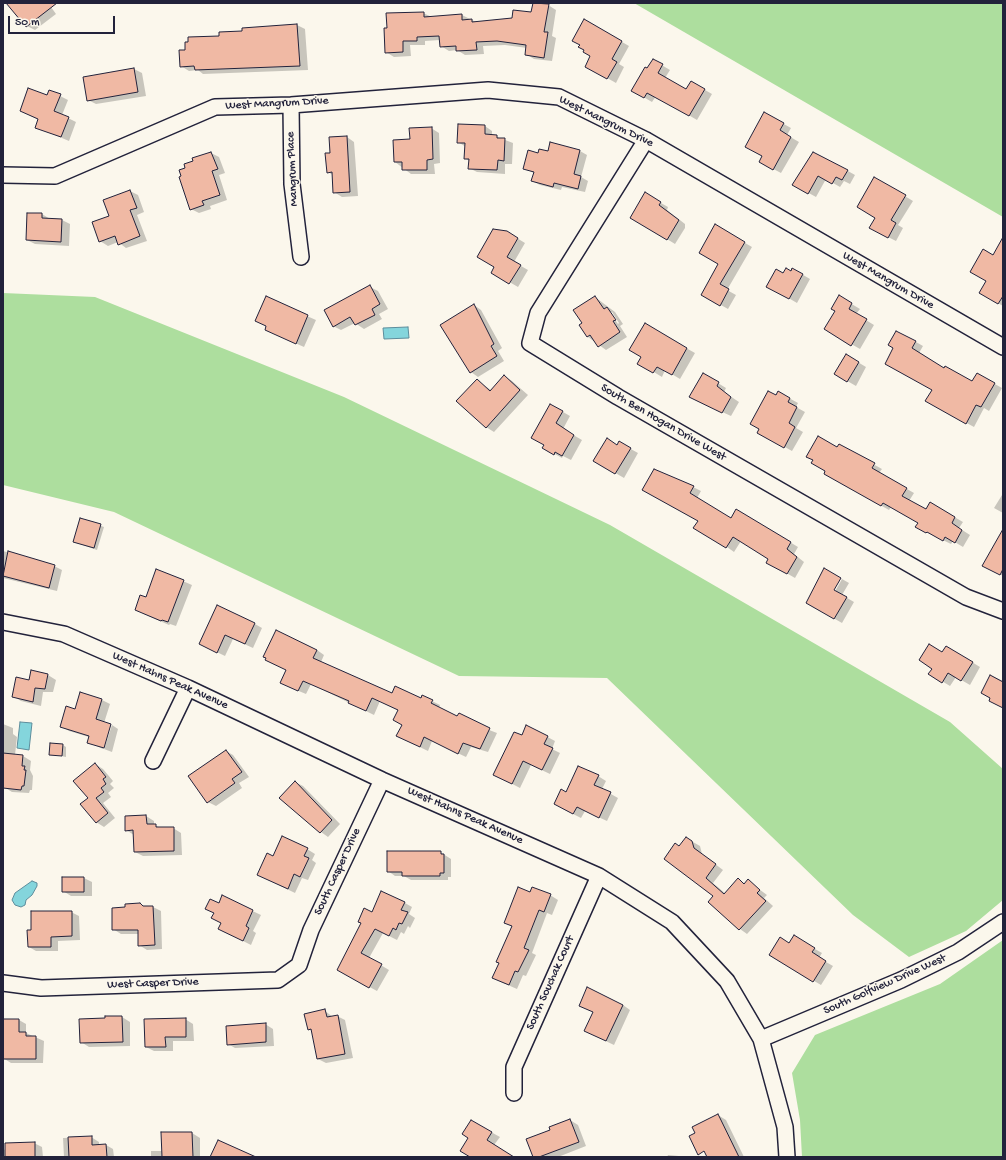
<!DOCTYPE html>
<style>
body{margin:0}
#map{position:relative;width:1006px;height:1160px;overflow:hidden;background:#fbf7ec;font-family:"Gochi Hand",sans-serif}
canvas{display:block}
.frame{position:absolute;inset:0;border:4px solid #22223b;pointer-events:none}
.scale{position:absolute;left:8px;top:16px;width:107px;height:18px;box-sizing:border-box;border:2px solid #22223b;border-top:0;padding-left:5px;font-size:12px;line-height:14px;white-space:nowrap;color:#22223b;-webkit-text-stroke:3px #fbf7ec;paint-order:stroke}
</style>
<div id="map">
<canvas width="1006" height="1160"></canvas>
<div class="frame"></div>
<div class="scale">50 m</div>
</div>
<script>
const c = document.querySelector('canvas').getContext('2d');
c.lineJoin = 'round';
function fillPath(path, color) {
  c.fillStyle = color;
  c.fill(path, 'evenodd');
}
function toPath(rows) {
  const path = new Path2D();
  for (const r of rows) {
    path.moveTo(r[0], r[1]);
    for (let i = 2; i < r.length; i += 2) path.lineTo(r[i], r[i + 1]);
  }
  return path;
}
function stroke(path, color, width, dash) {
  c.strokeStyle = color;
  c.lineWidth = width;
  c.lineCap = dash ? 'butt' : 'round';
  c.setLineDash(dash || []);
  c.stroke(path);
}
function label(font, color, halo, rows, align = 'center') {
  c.font = font + ' "Gochi Hand",sans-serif';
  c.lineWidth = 3;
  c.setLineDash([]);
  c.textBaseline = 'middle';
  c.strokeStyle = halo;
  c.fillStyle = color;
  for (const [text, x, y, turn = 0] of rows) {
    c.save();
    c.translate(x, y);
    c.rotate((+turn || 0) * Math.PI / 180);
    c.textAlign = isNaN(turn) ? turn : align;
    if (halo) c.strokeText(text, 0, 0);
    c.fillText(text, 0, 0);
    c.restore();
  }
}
fillPath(toPath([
 [634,3,1003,3,1003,217],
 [3,293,95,297,344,397,610,525,950,722,1003,769,1003,900,966,931,909,957,853,915,607,678,459,676,114,512,3,485],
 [1003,940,1003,1157,802,1157,800,1120,792,1073,815,1035,940,984]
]), '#adde9e');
const water = toPath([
 [408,327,409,338,384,339,383,328,408,327],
 [20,722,32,723,29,750,17,748,20,722],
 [32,881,37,883,37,886,32,895,26,900,25,905,21,907,15,905,12,900,15,893,32,881]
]);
fillPath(water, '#84d5dc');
stroke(water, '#5d8d9c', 1);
fillPath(toPath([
 [11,3,56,3,51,7,56,14,35,30,27,26],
 [548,5,556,10,552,36,556,38,552,61,534,59,526,54,527,48,505,45,483,46,484,54,465,55,457,50,449,51,441,46,440,40,425,41,425,45,410,45,411,56,394,57,386,52,423,13,432,17,462,15,476,22,512,19,532,14],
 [584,20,629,46,619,64,624,67,616,83,586,66,592,56],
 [297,25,305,29,308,70,203,74,198,70,189,71,181,66,186,51,220,37],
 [653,60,670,70,665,78,686,90,691,82,712,94,697,120,656,96,652,102,633,91],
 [134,69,142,73,146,96,96,104,88,100],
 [50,91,68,100,62,115,76,122,69,141,36,127,39,120,21,111,48,96],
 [764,113,791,128,787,135,799,142,781,173,760,162,764,156],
 [485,126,492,131,492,135,513,143,512,164,505,164,505,174,477,172,469,168,469,161,465,158,466,147,458,142],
 [431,128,439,133,440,163,434,164,435,174,411,174,395,162,411,140],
 [347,137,354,142,358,196,342,197,334,192,333,175,328,172,331,154],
 [580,151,587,155,581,177,588,181,585,192,562,187,561,190,540,185,532,181,534,173,524,168,538,154],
 [211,153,219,157,225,173,219,175,227,200,210,206,211,209,199,213,191,209,186,169,194,162,193,159],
 [832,162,855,175,850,184,844,181,840,187,826,179,816,197,794,185],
 [875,178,913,201,898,225,903,228,896,241,878,232],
 [130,191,138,195,144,212,137,215,147,241,126,248,118,242,108,246,100,241,110,216],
 [645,194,668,207,667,210,685,224,685,228,675,244,631,217],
 [28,214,42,214,50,219,62,220,70,224,69,246,35,244,27,240],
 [716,226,752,247,727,290,736,295,728,309,703,295,720,263],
 [507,232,525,243,514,262,528,270,518,287,492,272],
 [1003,252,1003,306,980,293,987,280,994,256],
 [793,269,810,279,797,303,768,286],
 [370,287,378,291,388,309,379,314,382,319,364,329,355,323,341,330,333,326],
 [595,297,615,312,623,324,620,326,627,337,606,350,588,337,581,325,583,323],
 [610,312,612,312,619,323,618,324],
 [840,297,860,309,856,314,874,325,860,349,825,329,836,311],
 [266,298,316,320,304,347,266,330],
 [474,305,481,310,502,348,498,351,504,361,478,377,471,372],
 [645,325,695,353,680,379,665,370,662,377,639,363,642,357],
 [902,334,923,346,919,353,944,369,973,382,977,374,1002,388,989,411,984,408,974,427,926,401,933,389],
 [846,355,866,367,856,386,835,374],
 [703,374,726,388,724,392,739,402,731,416,698,401],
 [504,376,512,381,528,395,494,432,486,427,477,380,491,390],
 [778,392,798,403,796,407,805,412,796,428,803,432,792,451,758,432],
 [551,405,570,416,563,429,582,440,571,460,563,456,562,458,544,448],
 [620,443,638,453,624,478,595,461,618,446],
 [839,445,882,469,879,473,914,493,909,501,926,510,930,503,963,522,959,528,970,535,963,547,953,541,951,544,924,531,919,522,891,507,889,510,825,474],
 [693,487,701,491,697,498,731,519,737,510,798,547,794,554,804,562,795,578,767,562,770,558,741,541,734,552,727,547,695,528,699,521,644,489],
 [1002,495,1003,496,1003,513,994,508],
 [81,519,104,527,97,550,74,542],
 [1003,531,1003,576,984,565],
 [3,551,54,566,62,570,57,591,3,578],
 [157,570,192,585,176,626,170,624,169,625,144,614,146,599],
 [842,579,849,583,842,595,854,602,842,623,807,603,831,594,833,595],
 [255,624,262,628,253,648,233,639,225,656,200,644],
 [947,647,980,667,970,685,956,677,950,686,930,674],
 [317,650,324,655,321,662,392,694,432,701,440,705,439,708,458,718,497,733,488,752,471,747,466,757,432,741,428,751,405,740,399,711,380,701,374,715,311,684,306,694,289,687],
 [32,672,48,675,56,680,53,692,43,692,41,706,21,701,13,696,30,682],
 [991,675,1003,681,1003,707,982,693],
 [80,693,102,700,110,704,104,723,111,725,103,749,88,742,89,737,69,731,61,726,75,710],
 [3,724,13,728,13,734,17,737,15,755,23,756,31,761,30,770,33,776,32,790,30,790,29,793,12,792,4,787],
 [112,725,118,729,112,752,104,749],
 [527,726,555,741,552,749,560,753,550,774,531,765,520,788,495,775,522,737],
 [63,745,66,747,66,757,50,754],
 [226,751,233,755,249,777,239,783,242,788,216,806,208,802],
 [95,764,103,769,113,781,110,784,114,788,108,793,111,797,103,803,115,818,104,827,96,822,89,799],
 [598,776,606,781,602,789,618,798,607,821,585,811,581,818,563,809,567,793],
 [295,782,303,786,340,824,328,837,321,832],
 [146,816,154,821,154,825,161,828,173,828,181,833,182,855,143,856,135,852,134,835,126,830],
 [686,838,700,846,702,854,723,870,713,883,726,894,738,880,746,884,748,881,767,895,764,898,773,906,747,934,740,929,709,902,714,896,680,847],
 [307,849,315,854,312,860,316,863,308,880,302,878,295,893,258,875,274,857],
 [440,852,451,859,451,877,448,877,448,880,411,880,404,876,395,876,388,871],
 [84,878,92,882,92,896,71,896,63,891],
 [531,893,550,895,558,900,552,915,547,913,532,953,536,955,526,976,523,975,517,989,501,982,500,963,513,927,505,922],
 [223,897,261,915,253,931,256,933,251,945,219,929,222,923,219,904],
 [405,903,412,907,409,914,415,918,410,928,408,926,404,934,401,932,397,940,383,933,369,958,389,970,377,991,338,970,372,913],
 [140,904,145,907,153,907,161,911,162,949,147,950,139,945,139,934,121,934,113,929,126,908],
 [71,912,79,916,80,940,58,941,58,951,36,951,29,947],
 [794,937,822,953,819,958,833,966,821,985,770,955,790,944],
 [623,1005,630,1010,614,1045,593,1035,594,1012,588,1010],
 [325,1011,333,1017,337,1016,345,1020,353,1058,326,1063,318,1059,313,1032,309,1029],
 [122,1017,130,1022,130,1046,89,1047,81,1042,80,1020],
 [185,1019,193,1024,194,1041,173,1041,173,1051,154,1051,146,1047],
 [19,1020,26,1024,26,1033,44,1041,43,1063,11,1063,3,1058],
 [265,1024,273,1029,274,1046,235,1048,228,1044],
 [718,1115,726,1120,744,1157,711,1157],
 [570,1120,578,1125,586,1146,558,1157,535,1157,552,1130],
 [471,1121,500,1137,494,1145,513,1157,472,1157,470,1138],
 [162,1133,192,1133,200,1138,200,1157,151,1157,151,1151,163,1151],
 [91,1137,99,1142,99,1145,106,1145,113,1149,114,1157,64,1157,63,1138],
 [34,1143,42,1147,43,1157,3,1157,3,1150],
 [668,1155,690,1157,667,1157]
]), '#0003');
const building = toPath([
 [6,3,57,3,26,27,6,3],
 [533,3,549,4,544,32,548,32,544,58,525,55,526,45,497,41,476,42,477,50,456,51,456,46,440,47,439,36,417,37,417,41,403,41,403,52,385,53,384,28,387,28,386,13,424,12,424,17,462,14,462,20,472,19,472,22,512,18,513,10,531,12,533,3],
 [584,19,622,41,612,59,617,62,607,79,585,67,590,56,583,52,584,50,578,47,580,45,572,41,584,19],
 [297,24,300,66,195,70,194,66,180,67,179,50,185,50,185,42,188,42,188,37,219,36,219,32,242,31,242,28,297,24],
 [653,59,663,64,658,73,686,89,691,81,705,89,689,116,647,93,644,98,631,91,645,67,647,68,653,59],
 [134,68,138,92,87,101,83,77,134,68],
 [28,88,47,95,49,90,61,94,54,111,69,117,61,137,35,128,38,119,20,111,28,88],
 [764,112,784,123,780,130,791,137,773,170,759,162,762,156,745,147,764,112],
 [458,124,485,125,485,134,497,135,497,138,505,138,504,161,498,160,497,170,468,169,469,159,464,159,465,143,457,143,458,124],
 [432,127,433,159,427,160,427,170,402,170,402,162,394,162,393,140,410,139,409,128,432,127],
 [347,136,350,192,333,193,332,172,327,173,325,153,330,153,329,137,347,136],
 [550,142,580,150,574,174,581,176,578,189,554,183,553,187,531,181,534,172,523,169,528,150,538,153,539,149,548,151,550,142],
 [211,152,218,169,212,171,220,195,202,201,204,205,190,210,179,177,181,176,179,170,185,168,184,164,193,161,192,158,211,152],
 [813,152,848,170,842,180,836,177,832,184,818,176,808,194,792,185,813,152],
 [874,177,906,195,891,220,896,223,888,238,869,228,875,218,857,207,874,177],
 [130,190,137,208,130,210,140,236,118,245,115,236,99,242,92,222,109,216,103,200,130,190],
 [645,192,661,202,659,205,679,220,667,240,630,218,645,192],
 [27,213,42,213,42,218,62,219,61,242,26,240,27,213],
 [715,224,745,242,720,284,729,289,720,306,701,295,718,264,699,253,715,224],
 [493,229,507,231,518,238,507,257,521,265,509,284,491,273,494,267,477,257,493,229],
 [1003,237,1003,296,998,304,979,293,986,281,970,272,983,249,993,255,1003,237],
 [786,268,791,271,792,268,803,274,789,299,766,287,776,269,783,273,786,268],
 [370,285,380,304,372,309,375,315,355,325,350,317,333,327,324,310,370,285],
 [839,295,852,303,849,309,867,319,851,346,824,329,835,311,831,309,839,295],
 [266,296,308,315,296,344,265,330,266,326,255,321,266,296],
 [595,296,604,309,607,307,616,320,613,321,620,332,598,347,590,335,587,337,579,325,582,323,573,310,595,296],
 [474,304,494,344,491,346,497,356,470,373,440,325,474,304],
 [645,323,687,348,672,375,657,367,653,373,637,364,641,357,629,350,645,323],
 [896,331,916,341,912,348,944,368,945,366,972,381,977,373,995,383,981,407,976,405,966,424,925,401,932,390,885,364,893,348,888,345,896,331],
 [846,354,859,362,847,382,834,374,846,354],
 [703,373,719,382,717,386,731,397,722,413,689,397,703,373],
 [504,375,520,390,486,428,456,401,477,379,490,391,504,375],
 [768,391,776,395,778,391,790,398,788,402,797,407,789,423,795,427,784,448,757,433,759,429,750,424,768,391],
 [550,404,563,411,556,423,574,435,562,456,555,452,554,455,542,448,544,445,531,438,550,404],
 [818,436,837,447,839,444,875,463,872,468,907,488,902,496,926,509,930,502,955,517,952,523,962,530,955,543,945,537,943,541,927,532,926,533,915,527,918,523,883,503,881,506,824,474,825,471,811,463,813,460,806,457,818,436],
 [607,438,617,445,619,441,631,448,615,474,593,461,607,438],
 [654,469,694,486,690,493,731,518,736,509,791,542,787,549,797,557,787,574,766,563,768,559,733,537,726,548,693,528,698,521,642,490,654,469],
 [80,518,101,524,94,548,73,542,80,518],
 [1003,529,1003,569,1000,575,982,566,1003,529],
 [8,551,55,565,49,588,3,576,8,551],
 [824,568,841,578,834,590,847,597,834,619,806,603,824,568],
 [156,569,184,580,168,622,162,620,161,621,135,610,140,595,146,597,156,569],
 [217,605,255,623,245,644,225,635,217,653,199,644,217,605],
 [276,630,317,650,313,658,392,693,395,686,421,698,422,695,433,700,431,703,457,716,459,713,490,728,480,749,463,743,458,754,424,737,420,747,396,736,402,725,393,720,398,710,372,698,366,711,348,703,349,701,303,681,298,691,280,683,286,670,265,660,266,658,263,657,276,630],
 [929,644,942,652,946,646,973,662,961,681,948,673,942,683,928,674,932,669,919,660,929,644],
 [31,670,48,674,45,689,35,688,33,702,12,697,16,677,29,680,31,670],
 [990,675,1003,682,1003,708,989,701,990,698,981,693,990,675],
 [80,692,102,699,96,719,111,724,104,748,87,743,89,736,60,727,66,706,75,709,80,692],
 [526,725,548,736,544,744,553,748,542,770,523,761,512,784,493,775,514,732,522,735,526,725],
 [50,743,63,744,62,756,49,755,50,743],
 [226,750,242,772,232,779,235,783,207,803,188,776,226,750],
 [3,753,23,755,22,766,25,766,24,770,26,770,24,786,22,786,21,790,3,788,3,753],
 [95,763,106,777,103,779,106,784,101,788,104,792,96,798,108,813,96,823,80,804,88,798,73,781,95,763],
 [578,766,599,775,594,785,611,792,599,818,577,807,573,814,554,804,561,789,566,792,578,766],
 [295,781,332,820,320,833,279,798,295,781],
 [146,815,147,824,156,824,156,827,174,827,174,851,134,852,133,830,125,831,125,816,146,815],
 [282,836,308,848,304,856,309,858,300,877,294,874,288,889,257,875,267,853,273,856,282,836],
 [686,837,692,841,694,848,716,864,706,878,724,894,738,878,744,884,748,879,760,890,757,893,766,901,739,930,708,902,713,896,664,859,675,843,679,846,686,837],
 [387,851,441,851,441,854,444,854,444,873,440,873,440,876,402,876,402,872,387,872,387,851],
 [62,877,84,877,84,892,62,892,62,877],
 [518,887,530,892,532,887,551,894,544,912,539,910,524,948,529,950,518,972,515,971,509,985,492,978,499,963,496,962,512,926,504,923,518,887],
 [381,891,405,902,401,910,408,912,402,924,399,923,396,930,393,928,389,936,375,929,361,953,382,964,369,988,337,970,361,923,358,922,364,908,372,912,381,891],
 [222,895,253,910,246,926,249,928,243,941,218,929,221,923,211,918,214,913,205,909,210,899,219,903,222,895],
 [140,903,143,906,153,906,155,945,138,946,138,930,112,930,112,908,125,907,125,904,140,903],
 [31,911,72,911,72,936,51,937,51,947,28,947,27,930,31,930,31,911],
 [794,935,815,948,812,952,826,961,813,982,769,955,780,937,789,943,794,935],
 [587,987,623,1005,606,1041,584,1031,593,1012,579,1006,587,987],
 [325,1009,327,1017,338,1015,345,1054,317,1059,311,1029,308,1030,304,1014,325,1009],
 [105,1016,122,1016,123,1042,80,1043,79,1019,105,1018,105,1016],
 [186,1018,186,1037,165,1037,166,1047,145,1047,144,1019,186,1018],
 [3,1019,19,1019,19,1032,26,1032,26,1036,36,1036,36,1059,3,1059,3,1019],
 [266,1023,266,1042,227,1045,226,1026,266,1023],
 [718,1114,739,1157,707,1157,704,1151,698,1155,689,1136,695,1133,692,1127,718,1114],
 [570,1119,579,1142,539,1157,533,1157,526,1139,550,1130,549,1127,570,1119],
 [471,1120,492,1132,487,1140,514,1157,470,1157,460,1151,468,1138,462,1134,471,1120],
 [161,1132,192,1132,193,1157,162,1157,161,1132],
 [92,1136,92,1145,106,1144,107,1157,69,1157,68,1137,92,1136],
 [218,1140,256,1157,210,1157,218,1140],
 [35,1142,35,1157,5,1157,5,1143,35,1142]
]);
fillPath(building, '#f0b9a4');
stroke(building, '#22223b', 1);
const minor = toPath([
 [291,105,292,184,301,257],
 [646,140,538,313,530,343,618,397,966,597,1003,611],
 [3,175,55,176,215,107,291,105,488,90,559,97,646,140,1003,347],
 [3,622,64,634,188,688,382,780,599,876,672,922,727,981,761,1039,785,1127,787,1157],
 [153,761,188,688],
 [3,983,41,988,278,980,299,965,311,930,382,780],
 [761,1039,901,980,958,952,1003,922],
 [514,1093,514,1067,599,876]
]);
stroke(minor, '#22223b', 18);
stroke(minor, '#fbf7ec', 15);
label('12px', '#22223b', '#fbf7ec', [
 ["West Mangrum Drive",277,104,-3],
 ["West Mangrum Drive",606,122,26],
 ["Mangrum Place",293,169,-93],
 ["West Mangrum Drive",888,281,30],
 ["South Ben Hogan Drive West",663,423,30],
 ["West Hahns Peak Avenue",170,681,24],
 ["West Hahns Peak Avenue",465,816,24],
 ["South Casper Drive",338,872,-65],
 ["South Souchak Court",551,983,-66],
 ["West Casper Drive",153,984,-2],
 ["South Golfview Drive West",885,985,-24]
]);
</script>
